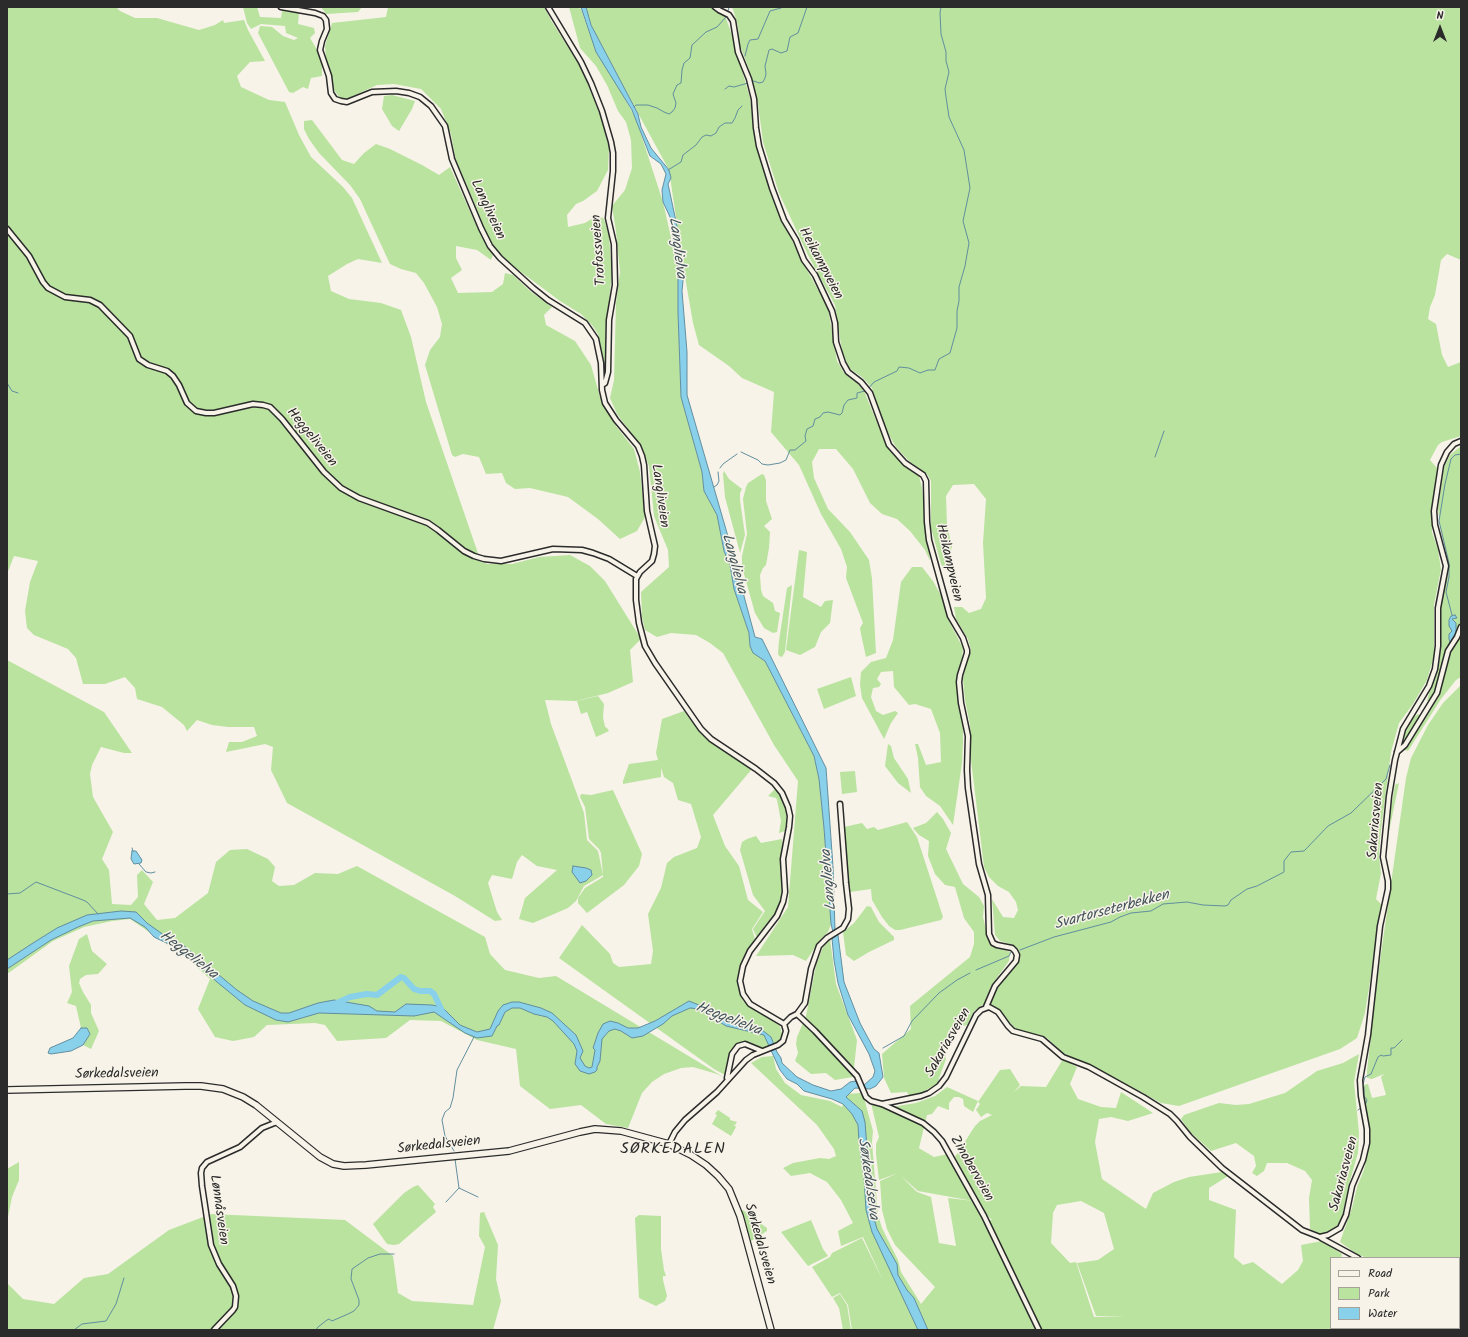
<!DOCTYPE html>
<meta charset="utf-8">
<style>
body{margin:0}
#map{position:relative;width:1468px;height:1337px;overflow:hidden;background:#f7f3e8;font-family:Kalam,sans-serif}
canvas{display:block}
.frame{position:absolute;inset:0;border:8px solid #2b2b2b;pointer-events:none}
.legend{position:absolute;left:1330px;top:1257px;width:130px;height:72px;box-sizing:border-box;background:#f7f3e8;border:1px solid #a5a39c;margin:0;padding:5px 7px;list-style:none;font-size:12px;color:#2b2b2b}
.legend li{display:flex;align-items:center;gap:8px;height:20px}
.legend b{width:20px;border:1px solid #a5a39c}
.north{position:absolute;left:1420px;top:8px;width:40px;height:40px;-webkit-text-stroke:3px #f7f3e8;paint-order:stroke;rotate:0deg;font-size:11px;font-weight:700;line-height:16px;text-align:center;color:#2b2b2b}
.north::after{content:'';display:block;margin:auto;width:14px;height:18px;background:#2b2b2b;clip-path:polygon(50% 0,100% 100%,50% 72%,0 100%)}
</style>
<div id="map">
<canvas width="1468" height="1337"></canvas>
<div class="frame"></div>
<ul class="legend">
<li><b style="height:5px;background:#f7f3e8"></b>Road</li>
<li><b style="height:11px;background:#b9e39f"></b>Park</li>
<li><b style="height:11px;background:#89d0eb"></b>Water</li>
</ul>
<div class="north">N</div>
</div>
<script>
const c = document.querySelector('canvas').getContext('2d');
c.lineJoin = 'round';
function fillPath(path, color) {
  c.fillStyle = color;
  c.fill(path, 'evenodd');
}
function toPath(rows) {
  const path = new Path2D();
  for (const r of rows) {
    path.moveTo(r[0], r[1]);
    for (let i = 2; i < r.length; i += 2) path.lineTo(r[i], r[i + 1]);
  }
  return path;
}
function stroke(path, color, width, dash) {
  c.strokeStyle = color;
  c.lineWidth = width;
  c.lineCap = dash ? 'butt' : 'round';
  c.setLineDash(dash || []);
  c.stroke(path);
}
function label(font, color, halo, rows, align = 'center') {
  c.font = font + ' Kalam,sans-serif';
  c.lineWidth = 3;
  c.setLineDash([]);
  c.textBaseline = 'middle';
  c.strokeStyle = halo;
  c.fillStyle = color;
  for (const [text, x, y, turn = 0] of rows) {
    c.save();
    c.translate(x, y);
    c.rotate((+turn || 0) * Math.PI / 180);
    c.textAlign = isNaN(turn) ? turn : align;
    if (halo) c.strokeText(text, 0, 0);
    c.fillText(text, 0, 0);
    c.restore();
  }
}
fillPath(toPath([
 [7,7,116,7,120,11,135,18,157,18,199,30,215,25,223,20,224,23,244,20,248,30,265,61,250,62,237,76,241,87,269,100,285,102,299,135,311,157,343,187,352,198,382,263,358,259,347,264,328,276,331,291,349,299,381,303,401,310,411,337,426,402,481,562,488,564,512,564,539,557,570,555,590,566,605,581,641,639,630,650,633,682,608,693,576,701,545,700,551,724,584,813,587,840,598,851,603,875,601,853,599,849,589,839,585,807,580,797,581,794,591,795,613,790,642,854,639,866,624,885,587,913,578,903,578,898,585,888,603,877,603,875,584,886,576,901,568,908,533,923,519,919,525,898,557,870,537,866,522,855,517,862,512,879,492,875,488,883,497,912,502,920,495,921,455,896,287,803,271,770,273,747,265,744,226,752,229,742,242,742,257,736,254,727,228,727,212,725,197,720,187,731,184,725,162,707,137,699,135,688,125,677,105,684,83,684,76,658,68,649,34,635,27,628,25,611,30,582,38,561,14,556,7,574],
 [243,7,257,7,260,17,281,18,282,11,299,12,298,24,314,28,315,33,310,38,316,48,322,64,322,76,311,78,308,89,303,87,293,93,289,92,258,33,260,26,272,27,283,36,294,40,298,38,286,33,285,26,261,24,251,29,247,23],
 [321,7,362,7,358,12,326,14],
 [388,7,544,7,552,22,582,69,604,126,609,149,608,170,597,191,583,201,576,204,567,215,568,227,585,223,598,215,604,219,609,236,612,274,607,319,607,365,604,362,598,334,592,325,581,314,560,301,517,269,501,256,487,236,477,209,456,161,451,134,441,109,421,89,394,84,377,85,349,98,340,98,334,90,330,81,330,69,326,58,325,46,332,23,386,17],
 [569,7,577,7,581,9,596,52,606,65,636,119,663,202,678,269,678,312,681,397,702,472,704,491,717,515,724,551,730,565,734,589,749,633,750,646,754,653,765,661,814,756,819,779,824,828,831,924,828,932,820,940,806,961,793,955,756,956,788,907,798,781,774,745,723,653,710,643,696,635,671,633,657,637,645,630,642,617,641,592,669,567,668,550,654,516,649,466,642,448,617,414,610,398,614,380,616,303,620,272,616,231,612,206,625,190,632,168,631,140,626,122,618,111,607,85,596,66,580,48],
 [586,7,714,7,724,13,731,32,750,98,758,150,778,211,801,259,828,308,837,361,844,373,857,383,864,391,887,447,906,467,919,476,922,488,930,561,925,550,910,531,897,519,882,514,870,503,853,469,836,449,819,449,812,462,814,478,828,509,850,532,869,560,872,579,876,653,866,657,861,634,860,628,863,623,846,578,847,567,841,549,821,514,799,465,771,432,774,392,742,378,729,366,699,345,693,323,684,271,669,170,602,47,591,25],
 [730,7,1461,7,1461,260,1447,254,1441,260,1435,295,1430,307,1428,319,1436,324,1442,355,1448,367,1461,362,1461,436,1442,442,1438,445,1430,460,1437,468,1432,509,1432,532,1438,550,1441,569,1434,605,1434,656,1427,680,1413,704,1399,723,1391,752,1380,838,1379,856,1381,873,1376,899,1382,905,1365,1013,1357,1038,1340,1049,1179,1106,1161,1103,1093,1066,1072,1058,1062,1052,1047,1038,1037,1034,1027,1034,1018,1031,994,1007,989,1005,998,983,1019,957,1019,951,1013,945,1000,941,995,935,992,899,1003,917,1014,918,1018,910,1016,902,1009,892,998,886,989,877,984,867,971,760,970,725,965,700,963,679,966,664,971,650,968,639,956,619,954,607,962,607,969,613,981,609,986,598,983,543,986,499,974,484,953,485,946,496,947,525,952,547,944,569,941,564,931,528,931,481,927,474,909,461,896,447,885,428,872,388,863,378,849,368,842,351,835,305,808,255,779,193,763,142,758,104,749,69,739,43,738,26,733,9],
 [392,95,415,101,412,109,399,131,392,126,382,109,384,96],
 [312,120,342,160,354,164,364,153,376,144,390,149,422,165,439,175,450,167,478,229,493,255,491,260,477,250,456,246,456,258,462,270,451,278,458,293,492,292,503,284,505,273,513,275,531,292,552,307,544,315,546,325,575,341,591,365,600,397,616,426,634,449,640,472,645,517,637,531,620,539,598,519,568,497,530,488,515,489,506,483,502,473,486,474,479,457,463,454,455,457,452,455,425,365,430,350,440,337,442,324,437,307,424,283,416,273,401,269,390,264,360,199,350,185,319,153,309,139,304,129,304,121],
 [1461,446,1461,623,1450,642,1439,683,1433,698,1427,701,1429,693,1436,677,1439,663,1441,645,1440,604,1449,571,1448,559,1440,527,1438,508,1444,467,1450,455],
 [724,471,729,479,742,489,740,493,740,500,745,535,740,553,725,497,723,474],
 [762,474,764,475,766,480,766,501,772,519,764,526,770,532,769,548,766,565,763,568,760,575,761,590,763,596,773,603,775,611,780,613,777,632,773,633,764,628,755,613,742,567,742,556,747,534,743,499,746,487,748,483],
 [799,550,807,552,803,597,821,607,825,601,833,600,830,623,821,632,815,647,800,655,786,650],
 [912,567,922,567,933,581,943,599,950,623,963,648,962,658,957,676,957,695,963,727,963,743,962,763,953,825,940,806,926,796,920,787,918,758,915,744,918,744,926,765,941,762,940,733,931,709,915,704,909,705,894,687,893,671,881,672,877,679,881,684,879,687,873,688,871,697,876,711,883,715,895,711,898,713,891,723,884,739,862,698,860,685,861,672,871,662,886,658,893,640,901,582],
 [792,585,785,652,782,657,779,656,778,653,779,641,787,588],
 [1461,634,1461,677,1456,680,1441,699,1408,751,1405,750,1405,747,1439,695,1449,656],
 [7,660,104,712,132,753,124,753,101,747,92,765,90,774,93,797,113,832,102,859,109,870,112,904,131,905,138,897,137,875,142,870,153,882,144,904,157,920,175,918,208,893,216,862,230,850,247,849,268,859,275,867,272,881,279,886,294,885,315,873,338,874,357,866,485,937,490,954,505,970,539,978,556,976,725,1078,717,1074,693,1067,681,1068,664,1074,652,1082,642,1093,628,1128,606,1124,581,1105,550,1109,520,1086,516,1049,477,1040,441,1021,410,1020,386,1038,337,1041,325,1025,315,1023,267,1025,254,1037,233,1041,215,1037,198,1009,210,979,186,957,130,919,112,921,84,927,53,941,7,974],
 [851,677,856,696,824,709,817,689],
 [1461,685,1461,1268,1459,1269,1459,1258,1367,1258,1357,1254,1340,1242,1352,1208,1357,1187,1364,1170,1370,1140,1369,1127,1364,1097,1364,1085,1368,1084,1372,1098,1386,1095,1381,1077,1384,1074,1372,1079,1367,1078,1367,1071,1376,989,1406,778,1411,758,1428,725,1443,703],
 [598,696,604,704,603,717,605,727,607,728,609,731,596,737,587,712,581,714,577,701],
 [684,711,701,734,752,769,713,815,725,846,739,866,748,900,763,912,752,929,755,939,745,955,738,979,743,1001,780,1026,782,1034,780,1042,763,1049,760,1049,748,1043,742,1042,738,1043,734,1047,731,1052,725,1075,714,1069,559,958,582,925,610,954,613,963,619,967,651,964,653,951,648,914,661,888,667,863,674,857,697,848,701,837,691,804,678,800,673,783,664,777,661,768,661,777,623,784,623,781,629,764,658,760,656,753,662,719],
 [1418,714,1420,716,1407,738,1403,740,1407,725,1414,717],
 [888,744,891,746,894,758,908,779,911,793,898,783,885,766],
 [855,771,857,792,842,794,840,772],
 [1399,783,1385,851,1387,831,1395,785],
 [775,789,777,789,782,796,786,806,787,816,785,831,779,833,781,821,777,800,776,798,768,796],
 [937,812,943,819,951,833,946,849,963,884,979,897,984,906,983,917,988,938,992,945,1010,952,1009,961,991,986,984,1004,974,1011,967,1025,950,1029,943,1047,946,1059,937,1084,921,1093,909,1096,907,1092,891,1093,884,1078,882,1054,911,1029,910,1006,970,957,974,944,974,932,964,918,955,887,945,885,935,874,928,856,929,841,919,835,913,828,926,823],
 [907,822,917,837,943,917,941,920,900,930,895,930,889,926,882,917,872,900,871,889,850,892,848,888,844,827,862,823,867,829,874,827,878,830],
 [756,836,761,843,782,839,783,848,780,865,783,895,780,906,773,917,757,938,753,929,765,911,753,895,740,850,742,842,747,839],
 [867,906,871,907,879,922,894,937,894,940,869,952,854,961,846,955,843,932,854,923],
 [87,934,92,951,107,964,98,974,86,975,80,979,79,983,83,992,91,1005,91,1013,99,1031,91,1049,83,1045,90,1034,87,1028,81,1028,76,1006,67,1003,72,992,69,966,79,939],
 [830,939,836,984,857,1040,853,1077,835,1080,826,1073,811,1074,795,1061,798,1053,796,1044,797,1037,806,1016,816,965,823,947],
 [1359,1054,1354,1082,1359,1133,1358,1153,1349,1184,1342,1218,1334,1231,1320,1234,1310,1229,1309,1198,1312,1180,1305,1171,1287,1163,1267,1163,1264,1171,1257,1176,1252,1173,1256,1166,1254,1156,1236,1143,1211,1151,1190,1132,1181,1119,1184,1115,1219,1103,1236,1105,1249,1104,1285,1093,1317,1071,1343,1063],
 [773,1056,776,1069,785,1083,801,1095,830,1101,842,1107,848,1094,860,1093,864,1098,873,1131,872,1142,878,1215,882,1228,898,1260,901,1272,921,1304,935,1287,895,1245,887,1229,882,1210,880,1181,898,1173,879,1180,876,1154,876,1144,879,1137,871,1103,885,1108,916,1103,935,1096,947,1087,978,1101,973,1112,964,1106,963,1099,959,1097,954,1097,949,1103,949,1110,938,1106,932,1114,927,1115,919,1148,917,1147,934,1157,948,1154,984,1220,992,1220,985,1213,955,1157,975,1126,980,1121,992,1115,987,1113,981,1117,976,1110,980,1104,978,1102,1000,1070,1010,1069,1020,1085,1014,1092,1021,1086,1046,1087,1063,1059,1077,1067,1070,1084,1078,1099,1101,1107,1116,1108,1121,1092,1153,1113,1128,1121,1111,1117,1099,1119,1095,1142,1102,1179,1146,1209,1153,1193,1174,1182,1189,1177,1222,1172,1228,1176,1209,1188,1209,1200,1236,1210,1234,1257,1243,1265,1253,1262,1282,1284,1298,1270,1303,1261,1301,1245,1322,1241,1327,1242,1331,1247,1342,1254,1341,1258,1331,1258,1331,1330,852,1330,848,1305,840,1293,832,1297,812,1267,830,1257,832,1253,862,1238,884,1283,863,1237,841,1246,838,1231,853,1223,841,1200,827,1182,810,1173,791,1176,783,1168,793,1163,820,1158,829,1159,836,1156,834,1149,817,1125,751,1063,762,1057],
 [900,1175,918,1191,973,1201,948,1198,956,1246,939,1243,931,1197,917,1192],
 [1081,1201,1104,1213,1114,1249,1098,1260,1077,1263,1096,1316,1126,1316,1094,1317,1076,1262,1070,1263,1051,1243,1053,1213,1057,1205],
 [718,1110,730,1118,730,1120,737,1122,735,1125,733,1124,736,1127,731,1136,712,1124,717,1115,715,1114],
 [19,1162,19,1180,12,1197,7,1222,7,1169],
 [418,1185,435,1204,433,1207,436,1212,399,1244,394,1245,387,1244,373,1224,404,1193,413,1187],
 [743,1210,767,1228,767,1231,751,1241,741,1211],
 [484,1212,498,1245,496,1279,501,1301,493,1330,7,1330,7,1283,23,1299,54,1304,84,1278,108,1274,169,1230,211,1214,345,1220,393,1256,398,1293,412,1301,473,1305,485,1247,479,1236,480,1213],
 [639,1215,661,1216,661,1249,664,1270,666,1276,663,1276,663,1280,667,1296,665,1301,656,1306,639,1298,635,1218],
 [811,1220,823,1249,828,1256,808,1266,781,1232],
 [840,1294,847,1305,851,1330,843,1330,839,1308,833,1298]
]), '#b9e39f');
const water = toPath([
 [581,7,586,7,591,25,638,114,641,127,651,148,669,170,671,178,668,184,677,226,676,241,684,271,682,291,687,352,687,395,727,533,755,637,762,639,826,768,833,867,835,930,837,934,838,935,844,982,860,1023,874,1049,879,1053,883,1077,876,1086,870,1089,855,1088,846,1097,862,1111,865,1122,872,1211,877,1229,897,1264,898,1275,907,1290,914,1298,928,1330,918,1330,872,1232,866,1210,864,1177,859,1141,858,1125,852,1114,843,1104,832,1099,804,1091,797,1084,787,1079,780,1070,764,1035,726,1026,699,1009,690,1008,672,1016,663,1024,643,1036,632,1038,621,1031,615,1029,609,1031,602,1039,600,1061,597,1067,597,1070,595,1072,589,1074,580,1071,575,1064,577,1051,574,1044,553,1021,547,1017,534,1014,520,1008,512,1008,505,1012,499,1025,497,1026,492,1036,477,1038,465,1033,434,1012,414,1016,319,1013,288,1022,276,1020,245,1005,217,982,183,951,154,937,145,927,130,918,93,921,78,927,51,940,7,969,7,960,33,943,57,928,87,915,121,911,136,912,147,923,168,938,183,945,237,990,253,1001,281,1013,289,1013,318,1003,334,1000,369,1006,377,1011,395,1012,406,1004,432,1005,442,1007,460,1025,477,1032,490,1029,498,1011,503,1005,512,1002,519,1002,541,1008,552,1013,576,1035,583,1051,580,1058,585,1066,589,1068,592,1067,595,1050,593,1048,598,1033,603,1024,610,1021,618,1023,628,1028,638,1028,655,1021,689,1001,726,1016,748,1023,762,1030,771,1037,777,1052,781,1058,782,1063,797,1077,813,1085,831,1091,841,1089,850,1082,855,1081,859,1085,864,1085,873,1077,875,1071,869,1054,848,1015,838,983,834,960,832,938,834,936,831,924,824,828,819,779,814,756,765,661,753,653,750,646,749,633,734,589,730,565,724,551,717,515,704,491,702,472,681,397,678,312,678,269,673,243,671,219,663,202,662,190,666,174,661,164,650,156,632,110,596,52,581,7],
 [1455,615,1457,618,1452,619,1456,623,1456,632,1455,636,1450,642,1449,639,1449,634,1452,631,1449,626,1449,620,1451,616,1455,615],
 [132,851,136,851,142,860,141,863,134,864,131,859,132,851],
 [573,866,586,868,591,870,592,875,586,881,580,883,572,872,573,866],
 [81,1028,87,1028,90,1034,83,1045,71,1051,51,1054,48,1053,50,1048,73,1038,81,1028]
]);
fillPath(water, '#89d0eb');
stroke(water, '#638e9e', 1);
stroke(toPath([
 [728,11,729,7],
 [745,56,748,44,750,40,758,39,770,11,781,8],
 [751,82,754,81,759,83,763,82,765,78,766,74,765,66,769,50,772,49,781,53,787,51,790,37,798,33,807,7],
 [725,89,729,86,734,87,748,83],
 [634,107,636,105,648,105,657,108,664,112,669,114,672,112,675,108,676,103,673,94,677,85,681,83,682,70,684,63,690,58,692,45,706,32,717,27,726,17],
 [668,170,681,162,683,155,696,145,702,137,706,135,711,136,716,133,719,127,725,123,732,123,735,118,738,110,742,106],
 [7,383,12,391,18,393],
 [868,389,874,382,897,371,899,367,909,368,920,373,928,370,935,370,939,359,950,353,957,328,957,311,959,301,959,287,965,266,969,243,963,221,970,188,964,150,949,117,946,97,945,89,949,72,946,61,946,52,941,34,940,13,941,7],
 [741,452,758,460,762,464,768,465,780,463,786,460,790,450,795,450,806,441,805,436,807,429,813,426,815,419,820,417,823,413,828,412,840,415,842,413,844,405,848,400,857,398,857,393,865,391],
 [1155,457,1164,431],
 [720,468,723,464,737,454],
 [714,487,717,485,719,481,718,472],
 [1452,615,1446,592,1449,577,1449,563,1439,521,1445,484,1451,459,1455,455,1461,454],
 [1442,666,1445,653,1450,642],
 [1403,744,1434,693,1437,684],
 [132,848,133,851],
 [139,864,146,872,151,873,155,872],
 [7,894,20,893,36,882,83,900,87,902,98,914],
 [1020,950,1054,937,1111,922,1120,917,1131,913,1151,911,1163,904,1187,902,1203,905,1225,906,1228,905,1231,900,1247,889,1257,886,1284,872,1284,861,1291,852,1304,851,1328,826,1351,813,1386,779,1390,765],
 [976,970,1009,956,1011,952],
 [883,1048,904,1036,912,1021,939,993,957,980,970,973],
 [1363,1084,1365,1077,1371,1074,1378,1057,1381,1055,1383,1056,1391,1055,1391,1048,1394,1048,1402,1040],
 [1364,1087,1364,1096,1367,1100,1365,1106],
 [1358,1110,1361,1108],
 [454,1151,445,1136,442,1120,445,1112,450,1108,453,1098,457,1070,474,1037],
 [455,1159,459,1188,478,1197],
 [446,1202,459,1188],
 [74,1330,82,1324,106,1321,116,1304,124,1278],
 [316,1330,318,1327,327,1320,329,1319,332,1321,348,1314,354,1311,359,1305,359,1300,351,1279,352,1269,368,1258,380,1254,394,1254]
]), '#638e9e', 1);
stroke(toPath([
 [335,1004,350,997,367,994,377,995,401,977,404,978,414,989,420,991,430,991,434,994,443,1013]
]), '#89d0eb', 6);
const street = toPath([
 [281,7,315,13,323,16,326,20,327,29,322,41,320,50,329,76,331,93,335,99,341,101,347,102,372,92,396,91,409,93,420,97,431,106,445,126,452,159,481,228,490,246,500,258,533,288,548,300,585,323,596,339,601,363,602,390,605,403,616,420,638,446,642,456,644,465,647,511,655,546,654,554,652,561,640,572,636,579,636,600,639,623,645,646,655,663,701,729,711,739,756,769,774,783,782,793,788,807,790,816,789,827,783,859,785,892,783,902,777,916,750,951,743,966,740,981,743,994,750,1004,784,1024],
 [548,7,581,62,591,83,602,111,611,142,613,153,613,171,608,218,614,244,615,285,609,320,608,372,605,383,602,385],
 [715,7,719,10,729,15,733,21,738,52,749,79,754,99,756,128,759,146,772,188,784,220,796,240,804,260,815,275,832,311,835,323,836,342,843,363,848,372,861,382,870,393,889,445,905,463,923,475,926,481,927,522,929,540,950,616,963,638,967,650,967,653,960,675,959,682,961,703,968,736,967,770,968,788,979,864,988,895,989,934,993,943,997,945,1012,948,1015,951,1017,955,1016,961,995,986,986,1007],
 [7,229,29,256,43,282,48,288,65,297,90,300,100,305,130,336,139,359,148,365,167,371,173,376,179,385,187,403,196,411,206,413,214,413,253,404,263,405,270,407,282,419,324,472,341,488,359,498,428,523,438,530,464,551,474,556,484,559,501,561,553,549,582,550,593,553,609,559,637,576],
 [1397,752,1405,745,1437,693,1448,651,1457,637,1461,627],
 [797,1014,815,1031,857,1076,866,1097,871,1101,882,1104,923,1123,934,1132,942,1141,984,1216,1039,1330],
 [784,1024,791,1017,797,1014,805,1003,811,969,819,946,827,938,843,928,848,919,849,909,846,883,840,804],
 [727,1078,732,1054,738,1046,745,1044,762,1051],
 [882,1104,921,1096,929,1093,939,1086,946,1077,976,1015,981,1010,989,1007,998,1012,1008,1026,1013,1031,1042,1039,1063,1057,1089,1067,1143,1097,1170,1114,1177,1121,1190,1137,1222,1168,1302,1230,1320,1237,1328,1235,1340,1228,1346,1215,1352,1186,1363,1160,1367,1143,1367,1129,1361,1096,1360,1080,1368,1035,1380,926,1388,889,1388,881,1383,857,1389,796,1395,760,1403,729,1429,686,1435,669,1438,646,1438,608,1446,566,1435,525,1434,511,1441,465,1447,452,1454,444,1461,441],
 [669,1144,675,1132,685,1120,717,1092,746,1060,753,1055,778,1045,783,1041,786,1031,784,1024],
 [1320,1237,1323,1239,1358,1258],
 [1459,1271,1461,1271],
 [214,1330,233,1310,235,1307,236,1296,233,1286,219,1264,211,1245,202,1186,201,1173,202,1168,207,1162,240,1147,262,1128,277,1122]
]);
const secondary = toPath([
 [7,1090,185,1086,201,1086,223,1089,243,1097,256,1105,320,1157,333,1164,344,1166,366,1165,509,1151,580,1132,595,1129,621,1131,669,1144,691,1155,706,1165,718,1176,729,1189,740,1216,771,1330]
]);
stroke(street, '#2b2b2b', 7);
stroke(secondary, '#2b2b2b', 8);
stroke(street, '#f7f3e8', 4);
stroke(secondary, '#f7f3e8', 5.5);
label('14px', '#2b2b2b', '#f7f3e8', [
 ["Langliveien",487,210,65],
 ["Trofossveien",600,250,-94],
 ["Heikampveien",820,264,62],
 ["Heggeliveien",311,438,51],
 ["Langliveien",659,496,82],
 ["Heikampveien",948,563,77],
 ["Sakariasveien",1377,821,-85],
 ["Sakariasveien",949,1043,-60],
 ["Sørkedalsveien",117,1075,-1],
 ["Sørkedalsveien",439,1146,-6],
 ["Zinoberveien",971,1169,60],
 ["Sakariasveien",1345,1174,-75],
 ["Lønnåsveien",218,1210,82],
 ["Sørkedalsveien",759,1244,74]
]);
label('italic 15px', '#42545b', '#f7f3e8', [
 ["Langlielva",676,248,83],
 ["Langlielva",733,564,75],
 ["Langlielva",830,880,-95],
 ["Svartorseterbekken",1112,911,-15],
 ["Heggelielva",188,956,38],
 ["Heggelielva",728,1020,21],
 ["Sørkedalselva",867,1179,82]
]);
c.letterSpacing = '1px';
label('16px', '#2b2b2b', '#f7f3e8', [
 ["SØRKEDALEN",673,1150]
]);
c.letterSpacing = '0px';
</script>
